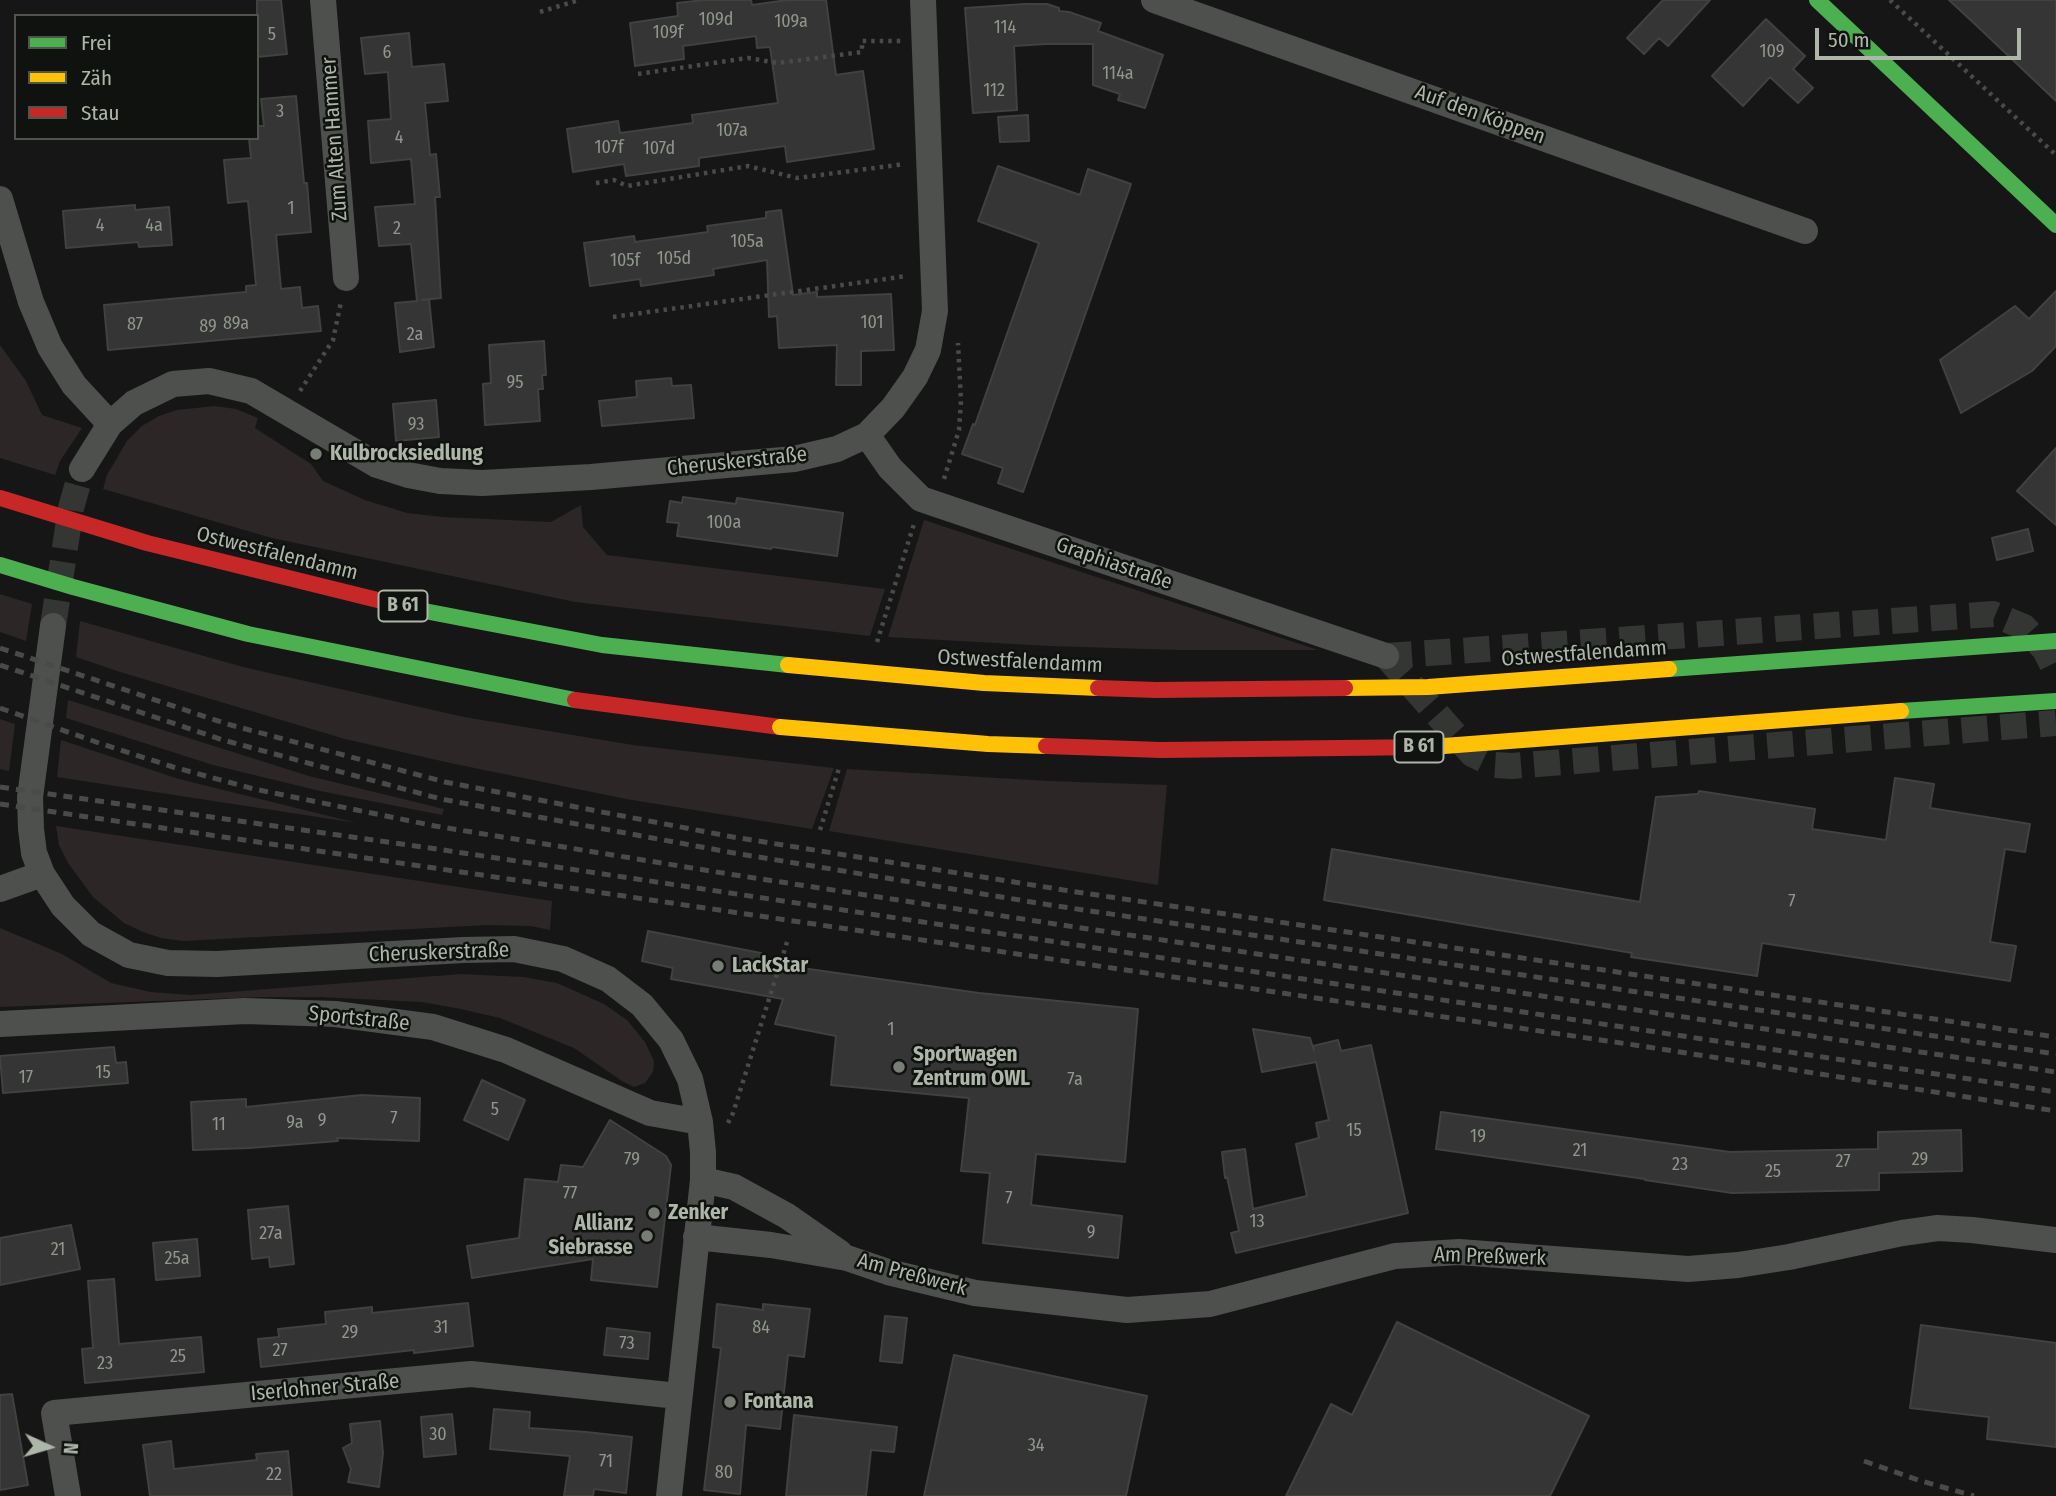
<!DOCTYPE html>
<meta charset="utf-8">
<style>
body{margin:0}
#map{position:relative;width:2056px;height:1496px;overflow:hidden;background:#161616;font-family:"Fira Sans Condensed",sans-serif}
canvas{display:block}
.legend{position:absolute;left:14px;top:14px;width:245px;height:126px;box-sizing:border-box;background:#101210;border:2px solid #4f544d;margin:0;padding:9px 12px;list-style:none;font-size:21px;color:#adb6a8}
.legend li{display:flex;align-items:center;gap:14px;height:35px}
.legend b{width:35px;border:2px solid #4f544d}
.north{position:absolute;left:14px;top:1412px;width:70px;height:70px;-webkit-text-stroke:5px #101210;paint-order:stroke;rotate:94deg;font-size:19px;font-weight:700;line-height:28px;text-align:center;color:#adb6a8}
.north::after{content:'';display:block;margin:auto;width:24px;height:32px;background:#adb6a8;clip-path:polygon(50% 0,100% 100%,50% 72%,0 100%)}
.scale{position:absolute;left:1815px;top:28px;width:206px;height:32px;box-sizing:border-box;border:4px solid #adb6a8;border-top:0;padding-left:9px;font-size:21px;line-height:24px;white-space:nowrap;color:#adb6a8;-webkit-text-stroke:5px #101210;paint-order:stroke}
</style>
<div id="map">
<canvas width="2056" height="1496"></canvas>
<ul class="legend">
<li><b style="height:9px;background:#4caf50"></b>Frei</li>
<li><b style="height:9px;background:#ffc107"></b>Zäh</li>
<li><b style="height:9px;background:#c62828"></b>Stau</li>
</ul>
<div class="north">N</div>
<div class="scale">50 m</div>
</div>
<script>
const c = document.querySelector('canvas').getContext('2d');
c.lineJoin = 'round';
function fillPath(path, color) {
  c.fillStyle = color;
  c.fill(path, 'evenodd');
}
function toPath(rows) {
  const path = new Path2D();
  for (const r of rows) {
    path.moveTo(r[0], r[1]);
    for (let i = 2; i < r.length; i += 2) path.lineTo(r[i], r[i + 1]);
  }
  return path;
}
function stroke(path, color, width, dash) {
  c.strokeStyle = color;
  c.lineWidth = width;
  c.lineCap = dash ? 'butt' : 'round';
  c.setLineDash(dash || []);
  c.stroke(path);
}
function label(font, color, halo, rows, align = 'center') {
  c.font = font + ' "Fira Sans Condensed",sans-serif';
  c.lineWidth = 5;
  c.setLineDash([]);
  c.textBaseline = 'middle';
  c.strokeStyle = halo;
  c.fillStyle = color;
  for (const [text, x, y, turn = 0] of rows) {
    c.save();
    c.translate(x, y);
    c.rotate((+turn || 0) * Math.PI / 180);
    c.textAlign = isNaN(turn) ? turn : align;
    if (halo) c.strokeText(text, 0, 0);
    c.fillText(text, 0, 0);
    c.restore();
  }
}
fillPath(toPath([
 [0,345,26,381,42,415,82,428,60,461,55,475,0,458],
 [215,406,236,409,258,418,255,428,311,464,323,481,365,500,407,513,443,517,551,522,581,505,583,527,607,555,885,589,870,636,575,602,272,538,103,489,107,475,127,441,142,426,159,416,177,410],
 [924,520,1318,650,1179,650,1049,646,888,637],
 [0,594,32,604,26,641,0,632],
 [80,621,243,667,464,717,633,745,834,768,812,829,626,799,450,763,345,739,120,672,76,657],
 [68,700,309,776,444,809,442,815,320,791,213,765,66,718],
 [0,719,15,724,9,771,0,769],
 [61,740,179,779,357,823,57,777],
 [847,769,1048,781,1167,785,1158,885,829,831],
 [56,826,552,901,550,930,531,926,488,925,183,941,161,938,143,932,124,923,93,897,68,863,59,845],
 [0,928,62,954,111,983,151,992,191,995,461,974,523,977,557,983,604,1004,627,1020,645,1042,654,1061,653,1072,645,1083,634,1087,622,1081,574,1048,500,1018,461,1009,422,1002,320,997,262,997,0,1007]
]), '#2d2626');
const building = toPath([
 [257,0,281,0,287,54,257,57,257,0],
 [704,0,751,0,752,5,787,0,826,0,836,75,863,71,874,149,787,162,785,146,699,158,699,166,626,176,624,164,573,172,567,129,618,121,620,133,693,123,692,115,778,103,770,47,757,48,756,36,683,46,684,59,635,66,630,23,678,16,677,3,704,0],
 [1663,0,1710,0,1668,46,1659,38,1644,54,1627,38,1663,0],
 [1949,0,2056,0,2056,101,1977,26,1949,0],
 [1025,4,1047,4,1059,8,1059,11,1069,12,1101,23,1098,31,1163,55,1145,108,1118,100,1120,94,1093,85,1093,44,1045,44,1014,46,1017,110,973,113,965,8,1025,4],
 [1766,19,1805,56,1793,69,1813,88,1798,103,1770,77,1743,106,1712,76,1766,19],
 [409,33,412,67,444,64,448,101,425,103,430,155,436,154,440,197,435,197,441,298,422,300,429,299,434,347,400,352,395,303,417,301,411,244,379,246,375,207,415,204,411,159,371,163,368,121,391,119,388,72,365,74,361,38,409,33],
 [296,96,304,183,307,183,311,232,276,235,281,289,300,287,302,308,318,306,321,331,108,350,104,305,246,292,246,286,256,285,248,201,228,203,224,160,251,158,249,138,257,138,257,126,264,126,261,99,296,96],
 [1028,115,1029,141,1000,142,998,117,1028,115],
 [998,166,1080,195,1088,169,1131,184,1023,492,998,483,1003,468,962,454,973,424,975,425,1039,243,978,221,998,166],
 [135,205,135,210,169,207,172,245,139,247,138,242,66,248,63,211,135,205],
 [781,210,793,295,817,292,817,297,891,294,894,350,861,351,861,385,836,385,837,345,779,348,777,316,769,317,767,260,713,269,714,275,641,286,640,279,590,286,584,243,634,236,635,242,708,232,707,226,766,218,766,212,781,210],
 [2056,291,2056,346,2032,371,1961,413,1940,360,2015,306,2029,319,2056,291],
 [544,341,546,375,542,375,543,389,538,389,540,421,485,425,483,384,491,383,489,345,544,341],
 [671,378,672,386,691,385,694,418,602,426,599,401,637,397,636,381,671,378],
 [436,400,439,437,396,441,393,404,436,400],
 [2056,448,2056,525,2017,491,2056,448],
 [683,497,736,504,737,498,843,513,837,556,772,547,771,549,677,536,679,523,667,522,670,501,682,503,683,497],
 [2028,529,2033,551,1997,560,1992,538,2028,529],
 [1895,778,1934,784,1930,808,2030,824,2025,852,2005,849,1990,942,2016,946,2010,981,1762,943,1757,976,1631,957,1632,953,1324,900,1332,849,1640,902,1656,797,1698,794,1699,791,1815,809,1812,829,1886,840,1895,778],
 [648,931,761,953,759,962,979,993,1138,1009,1125,1162,1036,1154,1031,1205,1122,1216,1118,1258,983,1243,990,1173,961,1171,969,1098,831,1085,836,1036,775,1024,783,999,671,979,673,968,642,961,648,931],
 [1253,1029,1310,1038,1314,1051,1313,1046,1338,1040,1341,1051,1371,1045,1408,1213,1236,1253,1231,1233,1239,1231,1227,1177,1225,1178,1222,1152,1245,1149,1253,1209,1307,1196,1296,1144,1319,1138,1316,1123,1329,1120,1316,1062,1262,1072,1253,1029],
 [114,1047,116,1063,126,1062,128,1083,3,1093,0,1056,114,1047],
 [482,1080,525,1100,508,1140,464,1120,482,1080],
 [362,1095,420,1098,419,1141,337,1138,338,1141,249,1148,193,1150,191,1102,246,1099,246,1107,362,1095],
 [1441,1112,1730,1152,1878,1149,1878,1132,1961,1130,1962,1171,1879,1173,1879,1190,1732,1193,1645,1180,1645,1179,1436,1149,1441,1112],
 [610,1120,666,1156,671,1165,657,1287,591,1280,593,1259,472,1278,467,1246,519,1238,525,1179,558,1182,561,1165,583,1167,610,1120],
 [288,1206,294,1264,270,1267,269,1257,252,1259,248,1210,288,1206],
 [71,1225,80,1269,0,1285,0,1238,71,1225],
 [197,1239,200,1276,156,1280,153,1243,197,1239],
 [114,1279,119,1344,201,1337,204,1372,85,1383,82,1349,93,1348,88,1281,114,1279],
 [468,1303,473,1346,414,1353,414,1350,261,1367,258,1339,279,1337,278,1329,326,1324,325,1312,372,1307,372,1313,468,1303],
 [717,1304,763,1310,763,1304,810,1309,804,1357,788,1355,780,1429,746,1425,740,1494,704,1490,721,1348,713,1347,717,1304],
 [885,1316,907,1318,902,1363,880,1361,885,1316],
 [1397,1322,1589,1416,1550,1496,1286,1496,1331,1404,1352,1415,1397,1322],
 [1921,1325,2056,1343,2056,1447,1987,1439,1989,1417,1910,1408,1921,1325],
 [607,1328,650,1333,648,1359,604,1355,607,1328],
 [954,1355,1147,1396,1126,1496,924,1496,954,1355],
 [12,1394,28,1485,0,1490,0,1395,12,1394],
 [494,1409,530,1412,529,1428,586,1432,632,1437,626,1493,594,1489,593,1496,564,1496,570,1456,490,1449,494,1409],
 [452,1414,456,1454,424,1457,421,1417,452,1414],
 [794,1415,897,1427,894,1452,871,1450,866,1496,786,1496,794,1415],
 [380,1421,383,1453,379,1487,348,1482,351,1469,343,1448,352,1443,350,1424,380,1421],
 [171,1441,174,1469,257,1460,256,1454,288,1451,292,1496,150,1496,143,1445,171,1441]
]);
fillPath(building, '#343534');
stroke(building, '#40423f', 2);
stroke(toPath([
 [53,626,71,508,82,469],
 [1386,656,1472,754,1495,765,1512,766,2056,723],
 [1386,656,1993,614,2024,627,2045,650,2056,672]
]), '#343633', 26, [26, 13]);
stroke(toPath([
 [1890,0,2056,155],
 [540,12,579,0],
 [638,74,748,58,778,63,862,52,862,41,901,41],
 [596,183,614,180,627,186,748,166,797,178,905,164],
 [613,317,907,276],
 [300,391,333,340,341,302],
 [944,479,959,430,961,401,958,343],
 [877,642,914,524],
 [820,830,840,765],
 [728,1123,733,1113,788,939]
]), '#494b48', 4.5, [3.5, 5]);
stroke(toPath([
 [323,0,346,278],
 [1154,0,1805,231],
 [0,199,31,302,50,347,74,385,110,424],
 [867,435,890,468,921,499,1386,656],
 [82,469,110,424,134,403,173,384,209,381,251,391,377,465,408,475,440,481,482,483,591,477,794,459,837,449,867,435,893,408,915,377,928,350,935,311,923,0],
 [53,626,30,797,31,829,34,853,42,874,63,906,91,934,129,955,168,963,217,964,463,950,514,949,563,959,608,979,642,1005,671,1040,690,1079,700,1122,703,1152,703,1180,669,1496],
 [0,889,42,874],
 [0,1024,245,1011,335,1014,433,1027,506,1050,650,1113,700,1122],
 [703,1180,734,1187,787,1216,840,1253],
 [696,1237,771,1245,847,1258,888,1272,975,1293,1127,1310,1210,1304,1395,1256,1459,1252,1688,1269,1738,1265,1789,1257,1902,1233,1938,1228,1972,1230,2056,1240],
 [68,1496,54,1413,471,1374,678,1396]
]), '#4d504c', 26);
stroke(toPath([
 [1817,0,2056,225],
 [0,565,73,587,248,634,575,700],
 [414,609,602,645,788,665]
]), '#4caf50', 16);
stroke(toPath([
 [0,498,147,543,414,609],
 [575,700,780,727]
]), '#c62828', 16);
stroke(toPath([
 [0,648,227,724,445,782,733,837,1070,891,2056,1037],
 [0,665,223,740,441,799,734,853,1050,905,2056,1054],
 [0,708,99,743,173,767,254,789,435,826,735,875,1075,927,2056,1072],
 [0,787,430,848,2056,1092],
 [0,804,1648,1047,2056,1111],
 [1864,1461,1918,1480,1974,1496]
]), '#494b49', 5, [9, 7]);
stroke(toPath([
 [1669,669,2056,641],
 [1901,711,2056,701]
]), '#4caf50', 16);
stroke(toPath([
 [788,665,984,683,1098,688],
 [1345,688,1428,687,1669,669],
 [780,727,988,744,1046,746],
 [1431,747,1901,711]
]), '#ffc107', 16);
stroke(toPath([
 [1098,688,1156,690,1345,688],
 [1046,746,1161,750,1431,747]
]), '#c62828', 16);
for (const [x, y, r, color] of [
 [316,454,7,"#787e75"],
 [718,966,7,"#787e75"],
 [899,1067,7,"#787e75"],
 [654,1213,7,"#787e75"],
 [647,1236,7,"#787e75"],
 [730,1402,7,"#787e75"]
]) {
  const dot = new Path2D();
  dot.arc(x, y, r, 0, 2 * Math.PI);
  c.fillStyle = color;
  c.fill(dot);
  stroke(dot, '#101210', 2.5);
}
label('18px', '#8f968b', null, [
 ["109d",716,20],
 ["109a",791,22],
 ["114",1005,28],
 ["109f",668,33],
 ["5",272,35],
 ["109",1772,52],
 ["6",387,53],
 ["114a",1118,74],
 ["112",994,91],
 ["3",280,112],
 ["107a",732,131],
 ["4",399,138],
 ["107f",609,148],
 ["107d",659,149],
 ["1",291,209],
 ["4",100,226],
 ["4a",154,226],
 ["2",397,229],
 ["105a",747,242],
 ["105d",674,259],
 ["105f",625,261],
 ["101",872,323],
 ["89a",236,324],
 ["87",135,325],
 ["89",208,327],
 ["2a",415,335],
 ["95",515,383],
 ["93",416,425],
 ["100a",724,523],
 ["7",1792,902],
 ["1",891,1030],
 ["15",103,1073],
 ["17",26,1078],
 ["7a",1075,1080],
 ["5",495,1110],
 ["7",394,1119],
 ["9",322,1121],
 ["9a",295,1123],
 ["11",219,1125],
 ["15",1354,1131],
 ["19",1478,1137],
 ["21",1580,1151],
 ["79",632,1160],
 ["29",1920,1160],
 ["27",1843,1162],
 ["23",1680,1165],
 ["25",1773,1172],
 ["77",570,1194],
 ["7",1009,1199],
 ["13",1257,1222],
 ["9",1091,1233],
 ["27a",271,1234],
 ["21",58,1250],
 ["25a",177,1259],
 ["31",441,1328],
 ["84",761,1328],
 ["29",350,1333],
 ["73",627,1344],
 ["27",280,1351],
 ["25",178,1357],
 ["23",105,1364],
 ["30",438,1435],
 ["34",1036,1446],
 ["71",606,1462],
 ["80",724,1473],
 ["22",274,1475]
]);
for (const [x, y, w] of [
 [403,606,49],
 [1419,747,49]
]) {
  const box = new Path2D();
  box.roundRect(x - w / 2, y - 15.5, w, 31, 5);
  c.fillStyle = '#101210';
  c.fill(box);
  stroke(box, '#adb6a8', 2);
}
label('bold 19px', '#adb6a8', null, [
 ["B 61",403,606],
 ["B 61",1419,747]
]);
label('21px', '#adb6a8', '#101210', [
 ["Auf den Köppen",1480,115,20],
 ["Zum Alten Hammer",335,139,-94],
 ["Cheruskerstraße",737,462,-6],
 ["Ostwestfalendamm",277,554,14],
 ["Graphiastraße",1114,564,19],
 ["Ostwestfalendamm",1584,654,-4],
 ["Ostwestfalendamm",1020,662,3],
 ["Cheruskerstraße",439,953,-2],
 ["Sportstraße",359,1019,6],
 ["Am Preßwerk",1490,1257,2],
 ["Am Preßwerk",912,1275,15],
 ["Iserlohner Straße",325,1388,-5]
]);
label('bold 21px', '#adb6a8', '#101210', [
 ["Kulbrocksiedlung",330,454],
 ["LackStar",732,966],
 ["Sportwagen",913,1055],
 ["Zentrum OWL",913,1079],
 ["Zenker",668,1213],
 ["Allianz",633,1224,"right"],
 ["Siebrasse",633,1248,"right"],
 ["Fontana",744,1402]
], 'left');
</script>
